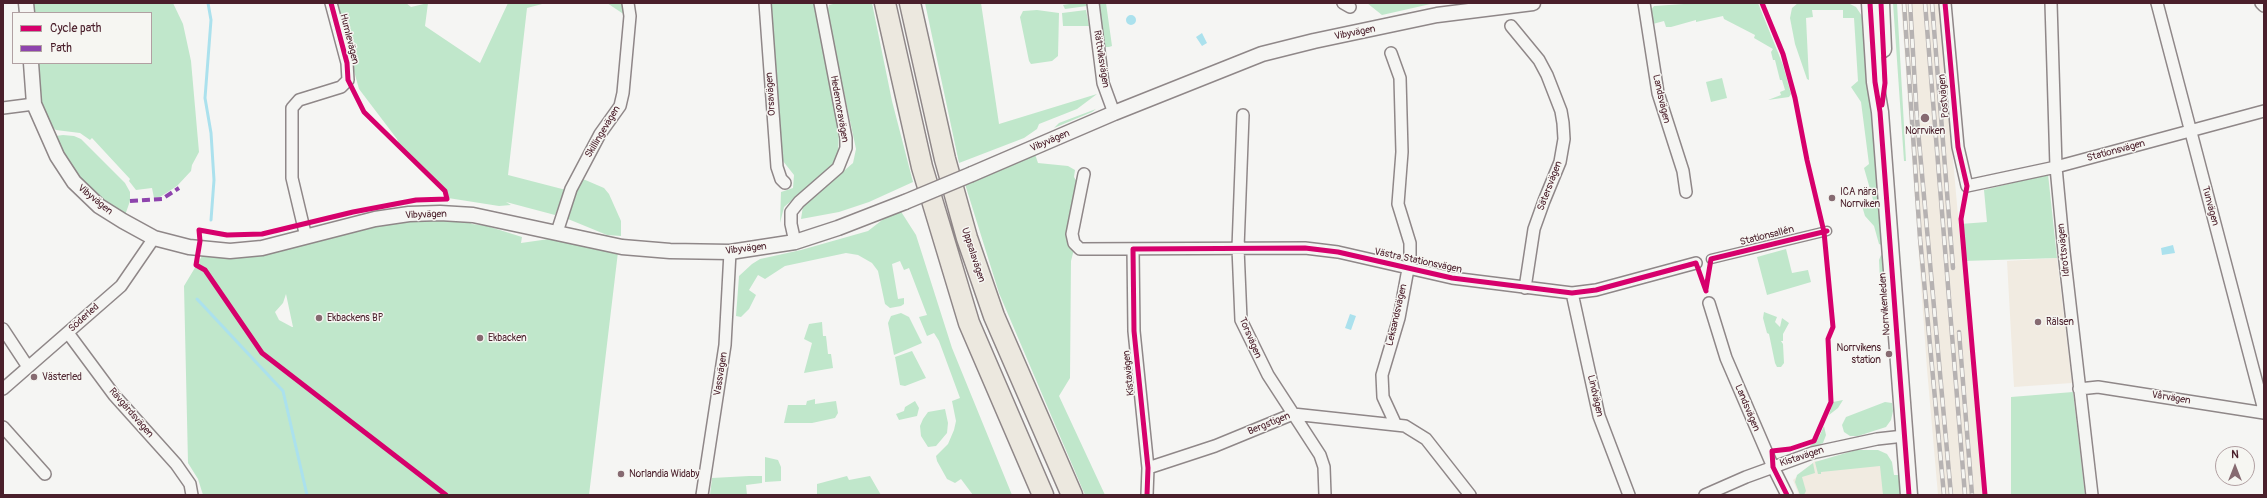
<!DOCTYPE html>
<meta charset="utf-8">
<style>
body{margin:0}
#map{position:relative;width:2267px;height:498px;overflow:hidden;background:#f5f5f3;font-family:Pangolin,sans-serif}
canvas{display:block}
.frame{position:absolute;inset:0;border:4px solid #4a1f2b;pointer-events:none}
.legend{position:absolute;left:12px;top:12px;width:140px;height:52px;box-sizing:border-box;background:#f6f6f2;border:1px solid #b1a0a2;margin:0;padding:5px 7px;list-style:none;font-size:12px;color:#4a1f2b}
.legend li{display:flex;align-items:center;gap:8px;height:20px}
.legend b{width:20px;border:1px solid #b1a0a2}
.north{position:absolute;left:2215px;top:446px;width:40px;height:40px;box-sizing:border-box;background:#f6f6f2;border:1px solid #b1a0a2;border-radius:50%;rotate:0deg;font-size:11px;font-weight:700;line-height:16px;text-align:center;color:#4a1f2b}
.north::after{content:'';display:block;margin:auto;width:14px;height:18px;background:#866a71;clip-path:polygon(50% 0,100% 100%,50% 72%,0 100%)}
</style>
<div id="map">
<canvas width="2267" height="498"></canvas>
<div class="frame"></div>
<ul class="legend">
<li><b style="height:5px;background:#d6006c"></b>Cycle path</li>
<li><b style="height:5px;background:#8e44ad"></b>Path</li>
</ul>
<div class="north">N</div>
</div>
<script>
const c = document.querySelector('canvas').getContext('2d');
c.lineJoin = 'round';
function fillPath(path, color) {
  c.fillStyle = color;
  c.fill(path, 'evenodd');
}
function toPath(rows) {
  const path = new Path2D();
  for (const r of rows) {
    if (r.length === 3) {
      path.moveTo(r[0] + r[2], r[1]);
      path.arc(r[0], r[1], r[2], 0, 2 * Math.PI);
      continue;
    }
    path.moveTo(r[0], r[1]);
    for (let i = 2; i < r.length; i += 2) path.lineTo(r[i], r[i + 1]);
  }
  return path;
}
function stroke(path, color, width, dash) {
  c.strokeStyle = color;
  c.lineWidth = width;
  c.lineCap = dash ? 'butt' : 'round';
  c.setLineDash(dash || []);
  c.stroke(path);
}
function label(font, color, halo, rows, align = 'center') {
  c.font = font + ' Pangolin,sans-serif';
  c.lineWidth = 3;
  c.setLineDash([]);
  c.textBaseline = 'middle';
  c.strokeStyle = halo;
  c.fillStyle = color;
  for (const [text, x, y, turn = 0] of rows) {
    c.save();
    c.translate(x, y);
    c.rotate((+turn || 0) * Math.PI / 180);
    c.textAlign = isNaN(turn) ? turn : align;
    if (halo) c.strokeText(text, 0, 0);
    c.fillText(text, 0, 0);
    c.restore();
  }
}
fillPath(toPath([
 [1901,3,1939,3,1983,495,1938,495,1927,369],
 [2057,258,2072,383,2014,387,2007,261],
 [1888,457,1892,495,1799,495,1793,480,1815,461]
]), '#f1ebe1');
fillPath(toPath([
 [31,3,173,3,183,24,191,61,199,152,192,165,191,171,177,186,160,197,154,198,152,188,136,190,129,181,130,179,92,138,90,140,80,133,56,130,51,126,40,100,36,63,151,63,151,13,33,13],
 [335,3,406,3,411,7,428,3,425,26,480,63,508,3,546,3,527,8,508,175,566,190,555,215,506,202,511,205,499,206,448,198,445,191,400,147,397,139,359,89],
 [607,3,623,3,625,15],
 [768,3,815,3,839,133,838,152,832,166,784,207,780,223,781,192,793,188,794,175,779,156],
 [837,3,872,3,892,101,913,182,869,202,839,212,801,219,803,206,853,163,856,149,827,12,829,5],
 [925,3,981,3,999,124,1097,94,1077,109,1039,124,1037,129,1024,138,959,163],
 [1075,3,1086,3,1087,6,1065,9,1063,5],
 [1099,3,1106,3,1112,46,1109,47,1105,47,1103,42],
 [1367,3,1435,3,1382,15],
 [1699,3,1758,3,1783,65,1791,94,1789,97,1768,100,1781,95,1780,92,1785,90,1782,80,1780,80,1775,60,1773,60,1771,52,1773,49,1754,38,1755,35,1724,19,1723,16,1696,22,1696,20,1671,27,1666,27,1664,21,1649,25,1650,11,1654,6],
 [1798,3,1848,3,1856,7,1862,16,1867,87,1873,117,1877,177,1881,197,1884,246,1879,244,1874,226,1865,216,1862,206,1874,203,1864,168,1869,164,1861,102,1851,87,1858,81,1854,18,1843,18,1843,10,1812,10,1813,17,1806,18,1809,80,1807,79,1795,44,1790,18,1792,8],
 [1893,3,1897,3,1906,161,1904,161],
 [1037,10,1059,13,1058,56,1052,61,1031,64,1029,61,1020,17,1023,11],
 [1086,10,1089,26,1063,26,1062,13],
 [1722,78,1727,98,1711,102,1706,82],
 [1096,109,1092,112,1054,128,1059,123],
 [63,135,74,136,81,139,125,183,130,192,130,201,123,221,99,206,48,137],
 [1035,154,1038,163,1068,166,1075,170,1074,177,1077,182,1074,249,1071,261,1070,378,1059,396,1105,495,1085,495,999,293,965,184],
 [2048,174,2057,258,1964,261,1960,224,1987,222,1984,190],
 [583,179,604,188,609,194,621,221,621,236,607,235,568,219,566,214],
 [895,210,900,210,916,235,952,348,1012,495,973,495,961,479,955,483,947,479,937,461,936,456,948,444,954,430,956,421,952,401,960,398,939,341,934,333,927,336,919,317,927,315,909,268,904,270,900,261,892,264,898,299,904,298,904,304,901,306,890,308,885,304,878,271,872,263,858,255,846,253,785,266,765,279,758,275,749,290,756,295,749,309,741,317,736,316,739,276,752,264,760,259,801,250,868,231],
 [418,219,468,221,472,224,487,226,522,237,521,243,556,238,618,252,589,495,203,495,198,479,188,463,184,286,202,256,230,258,263,255,369,226],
 [286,294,293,327,292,327,279,320,275,312,283,303],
 [1786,249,1792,273,1808,270,1811,282,1767,295,1757,257],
 [1881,255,1884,256,1886,294,1884,307,1881,301,1879,260],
 [1764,312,1777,317,1775,322,1780,327,1782,318,1789,323,1783,334,1783,341,1781,341,1783,344,1784,363,1781,367,1777,367,1775,363,1769,334,1767,333,1763,318],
 [901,313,909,317,922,343,894,355,888,323,891,316],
 [822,322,823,336,826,336,828,354,831,354,833,368,804,373,812,343,804,339,809,324],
 [912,351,926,378,905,386,900,385,895,357],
 [2073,392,2085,495,2011,495,2011,397],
 [815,399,815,404,836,401,838,413,835,418,812,423,784,423,788,405,806,405,807,401],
 [1843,400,1838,408,1829,415,1833,402],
 [915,401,919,408,917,416,899,420,896,414,904,411,905,407],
 [1885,402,1892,403,1893,411,1891,420,1886,427,1858,436,1850,436,1844,432,1842,425,1846,417],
 [945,409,948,423,947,433,936,446,928,447,921,436,920,426,923,419,928,412],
 [1824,426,1826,435,1823,443,1811,448,1810,446,1819,437],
 [1856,450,1878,450,1887,454,1892,462,1894,475,1899,475,1901,495,1883,495,1880,466,1821,472,1821,474,1818,474,1815,462],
 [765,457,778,460,781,467,781,481,765,482],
 [1813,463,1815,473,1802,477,1806,491,1804,495,1800,495,1795,482,1797,475],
 [749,476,762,476,762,483,746,485,747,495,710,495,712,478],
 [847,476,849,480,870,476,881,495,817,495,817,484]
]), '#c0e7cb');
fillPath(toPath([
 [1131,20,5],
 [1202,33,1207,43,1202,46,1196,37],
 [2173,245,2175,253,2162,255,2161,248],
 [1350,314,1356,316,1351,330,1345,328]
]), '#abe1ed');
stroke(toPath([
 [208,3,211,20,205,98,211,133,214,180,211,220],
 [197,299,283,391,307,495]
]), '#abe1ed', 3);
const pedestrian = toPath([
 [1711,259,1827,231]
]);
const minor = toPath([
 [765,3,777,167,781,179,785,183],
 [1093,3,1103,83,1114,113],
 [1343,3,1350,7],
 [1644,3,1658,93,1683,171,1686,192],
 [1945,3,1958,147,1967,186,2056,167,2264,111],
 [2051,3,2056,167,2064,252,2092,495],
 [2157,3,2264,410],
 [2261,3,2264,6],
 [1511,26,1539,60,1547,75,1561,111,1563,123,1564,139,1560,162,1544,201,1534,229,1525,288],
 [1391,53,1400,78,1402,152,1398,204,1410,243,1410,258,1399,318,1382,375,1383,397,1395,423],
 [3,108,34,104],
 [1243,115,1238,248,1241,320,1268,375,1320,455,1324,467,1325,495],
 [1084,174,1072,234,1074,243,1080,249,1305,248,1338,252,1452,278,1572,293,1596,290,1696,263],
 [557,232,571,189,600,134,620,106,623,93,630,16,628,3],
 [306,237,292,178,292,108,299,100,341,87,348,80,347,63,331,3],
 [795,242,791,224,791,212,799,202,838,168,846,148,846,138,820,3],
 [1133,249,1134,331,1148,468,1147,495],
 [1572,293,1599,416,1629,495],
 [1709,303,1726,358,1773,467,1787,495],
 [3,329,28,367],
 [68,333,114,395,176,464,190,484,192,495],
 [3,389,121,286,154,238],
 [2079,389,2098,387,2264,413],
 [3,427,45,474],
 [1148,468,1215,446,1293,414,1405,426,1426,439,1470,495],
 [702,495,725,345,730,252],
 [1705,495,1746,477,1812,453,1877,439,1904,436]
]);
const tertiary = toPath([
 [26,3,27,13],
 [31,63,34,104,57,156,74,182,99,206,123,221,154,238,189,247,230,251,262,248,375,219,409,214,440,213,473,215,622,247,670,251,730,252,795,242,838,228,905,202],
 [972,174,1114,113,1262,54,1314,41,1437,15,1533,3]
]);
const secondary = toPath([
 [1870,3,1875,82,1880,112,1909,495],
 [1881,3,1883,49]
]);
const motorway = toPath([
 [885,3,922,167,969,323,1043,495],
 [910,3,945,159,967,238,994,316,1072,495]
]);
stroke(pedestrian, '#8f8788', 11);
stroke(minor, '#8f8788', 14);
stroke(tertiary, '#8f8788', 17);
stroke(secondary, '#8f8788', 19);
stroke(motorway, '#8f8788', 23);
stroke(pedestrian, '#f5f5f3', 8);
stroke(minor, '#f5f5f3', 11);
stroke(tertiary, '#f5f5f3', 14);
stroke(secondary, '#f5f5f3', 16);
stroke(motorway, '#ece8df', 20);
const rail = toPath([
 [1904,3,1920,238,1944,495],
 [1910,3,1917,119,1951,495],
 [1925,3,1965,495],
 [1932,3,1953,268],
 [1959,332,1972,495]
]);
stroke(rail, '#b6b2b2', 4.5);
stroke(rail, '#f6f6f2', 3, [9]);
const tertiaryBridge = toPath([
 [905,202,972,174]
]);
stroke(tertiaryBridge, '#8f8788', 17, []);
stroke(tertiaryBridge, '#f5f5f3', 14);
stroke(toPath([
 [130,201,162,199,179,188]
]), '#8e44ad', 4, [8, 4]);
stroke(toPath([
 [331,3,347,63,348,80,364,112,445,191,447,199,416,200,353,212,262,234,227,235,199,230,200,241,196,265,205,270,262,353,446,495],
 [1762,3,1783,54,1795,98,1807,160,1824,232,1833,327,1828,339,1831,402,1814,441,1790,449,1772,451,1773,467,1787,495],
 [1870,3,1875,82,1880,112,1909,495],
 [1881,3,1885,83,1882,105],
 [1945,3,1958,147,1967,186,1961,219,1985,495],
 [1706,289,1711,259,1827,231],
 [1147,495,1148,468,1134,331,1133,249,1305,248,1338,252,1452,278,1572,293,1596,290,1696,263,1706,291]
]), '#d6006c', 5);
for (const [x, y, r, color] of [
 [1925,118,5,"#866a71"],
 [1832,198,4,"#866a71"],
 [319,318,4,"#866a71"],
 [2038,322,4,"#866a71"],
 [480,338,4,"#866a71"],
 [1889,354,4,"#866a71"],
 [34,377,4,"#866a71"],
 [621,474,4,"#866a71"]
]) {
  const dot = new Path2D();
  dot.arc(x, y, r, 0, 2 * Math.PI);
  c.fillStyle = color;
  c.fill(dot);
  stroke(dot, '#f6f6f2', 1.5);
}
label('10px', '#4a1f2b', '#f6f6f2', [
 ["Vibyvägen",1355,33,-11],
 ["Humlevägen",349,39,76],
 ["Rättviksvägen",1101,59,81],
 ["Orsavägen",771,94,-94],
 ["Postvägen",1944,96,-95],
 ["Landsvägen",1661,99,77],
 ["Hedemoravägen",839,109,80],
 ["Skillingevägen",603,132,-59],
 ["Vibyvägen",1050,141,-23],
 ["Stationsvägen",2116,151,-15],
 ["Sätersvägen",1550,186,-69],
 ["Vibyvägen",95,200,39],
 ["Tunvägen",2210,206,75],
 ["Vibyvägen",426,215,-2],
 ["Stationsallén",1767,236,-14],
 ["Vibyvägen",746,249,-7],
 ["Idrottsvägen",2064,250,-96],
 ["Uppsalavägen",973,255,72],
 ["Västra Stationsvägen",1418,261,12],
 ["Norrvikenleden",1885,304,-94],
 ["Leksandsvägen",1397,315,-77],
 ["Söderled",84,318,-42],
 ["Torsvägen",1250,338,67],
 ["Kistavägen",1129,373,-96],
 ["Vassvägen",721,374,-81],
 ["Lindvägen",1595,396,77],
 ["Vårvägen",2171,398,9],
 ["Landsvägen",1747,408,67],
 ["Rävgärdsvägen",131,413,49],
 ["Bergstigen",1269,424,-22],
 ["Kistavägen",1802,457,-18]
]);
label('10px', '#4a1f2b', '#f6f6f2', [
 ["Norrviken",1925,131,"center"],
 ["ICA nära",1840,192],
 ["Norrviken",1840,204],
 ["Ekbackens BP",327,318],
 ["Rälsen",2046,322],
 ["Ekbacken",488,338],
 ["Norrvikens",1881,348,"right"],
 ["station",1881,360,"right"],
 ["Västerled",42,377],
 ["Norlandia Widaby",629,474]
], 'left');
</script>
